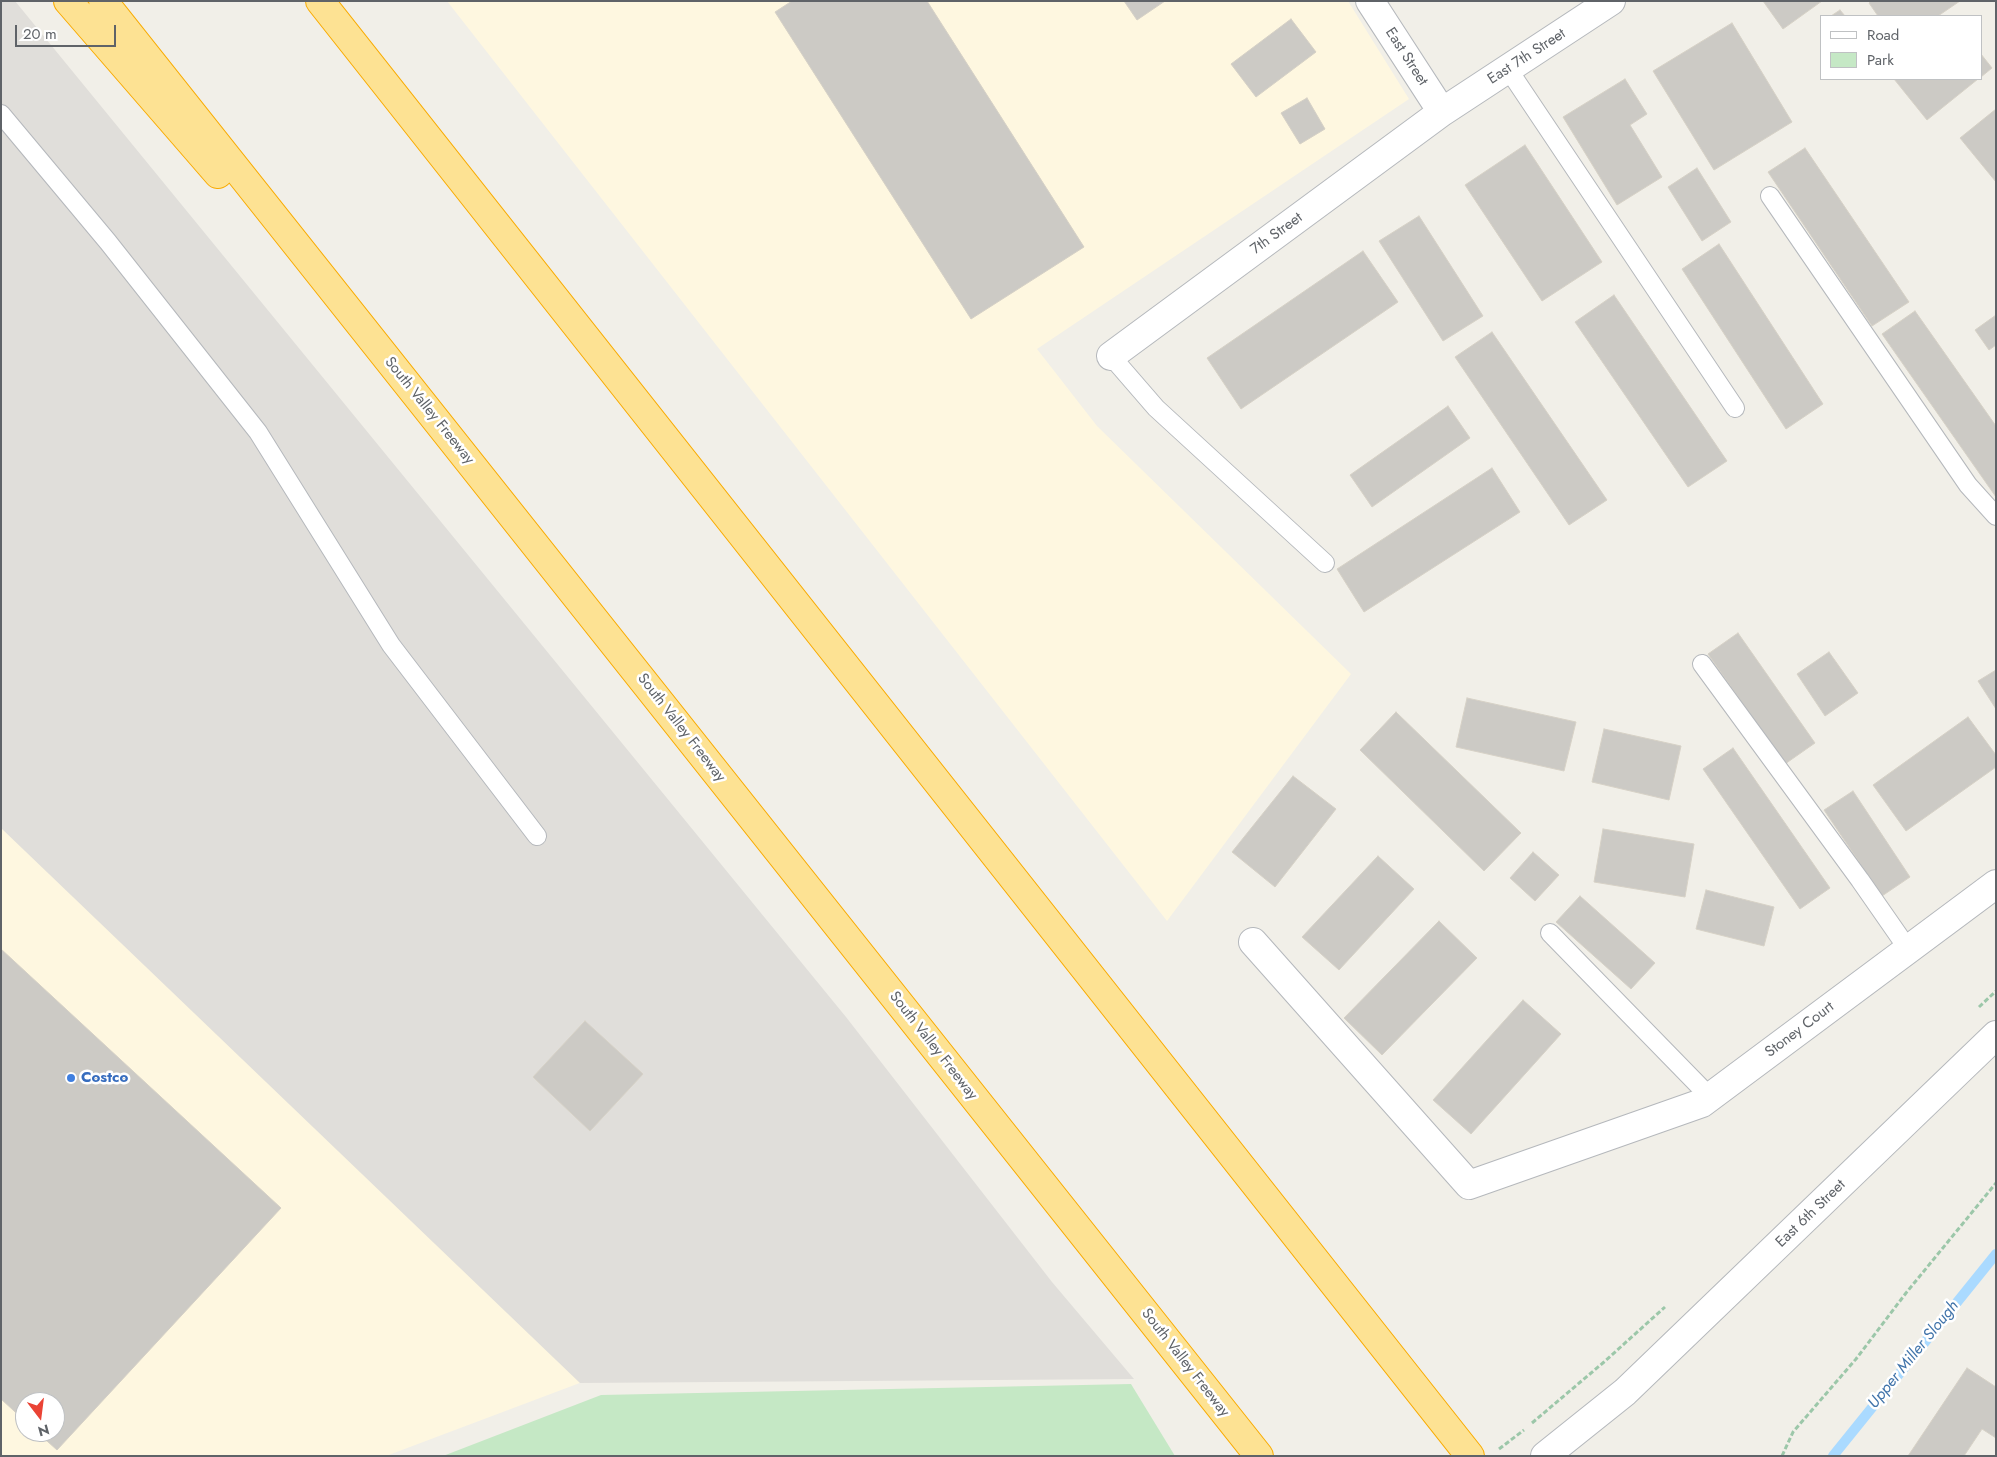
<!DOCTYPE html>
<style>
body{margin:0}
#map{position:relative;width:1997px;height:1457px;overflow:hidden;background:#f1efe8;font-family:Jost,sans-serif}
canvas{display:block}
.frame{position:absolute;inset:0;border:2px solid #5f6368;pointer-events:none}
.legend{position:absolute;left:1820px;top:15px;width:162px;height:65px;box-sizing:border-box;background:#fff;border:1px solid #bfc1c3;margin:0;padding:6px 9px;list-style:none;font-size:15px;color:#5f6368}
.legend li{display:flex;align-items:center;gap:10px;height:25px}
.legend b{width:25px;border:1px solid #bfc1c3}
.north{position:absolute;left:15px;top:1392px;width:50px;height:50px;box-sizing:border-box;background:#fff;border:1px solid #bfc1c3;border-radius:50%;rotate:165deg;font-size:14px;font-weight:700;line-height:20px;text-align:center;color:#5f6368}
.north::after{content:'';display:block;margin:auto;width:18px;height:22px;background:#ea4335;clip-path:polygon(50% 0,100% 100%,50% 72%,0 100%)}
.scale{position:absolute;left:15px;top:25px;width:101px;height:22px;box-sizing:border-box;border:2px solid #5f6368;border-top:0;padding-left:6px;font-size:15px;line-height:18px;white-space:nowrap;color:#5f6368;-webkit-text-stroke:4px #fff;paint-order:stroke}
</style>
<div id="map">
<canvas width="1997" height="1457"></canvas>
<div class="frame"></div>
<ul class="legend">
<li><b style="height:6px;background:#fff"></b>Road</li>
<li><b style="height:14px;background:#c5e8c5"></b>Park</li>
</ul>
<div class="north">N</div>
<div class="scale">20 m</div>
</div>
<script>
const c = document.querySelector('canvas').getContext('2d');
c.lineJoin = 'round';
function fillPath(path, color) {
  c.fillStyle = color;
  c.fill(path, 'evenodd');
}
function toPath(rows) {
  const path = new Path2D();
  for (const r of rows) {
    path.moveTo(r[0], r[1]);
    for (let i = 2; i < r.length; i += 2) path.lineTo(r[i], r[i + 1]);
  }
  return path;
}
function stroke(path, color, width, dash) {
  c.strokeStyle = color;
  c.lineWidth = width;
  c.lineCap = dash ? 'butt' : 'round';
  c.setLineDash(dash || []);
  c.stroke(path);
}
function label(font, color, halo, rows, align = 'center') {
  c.font = font + ' Jost,sans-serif';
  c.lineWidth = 5;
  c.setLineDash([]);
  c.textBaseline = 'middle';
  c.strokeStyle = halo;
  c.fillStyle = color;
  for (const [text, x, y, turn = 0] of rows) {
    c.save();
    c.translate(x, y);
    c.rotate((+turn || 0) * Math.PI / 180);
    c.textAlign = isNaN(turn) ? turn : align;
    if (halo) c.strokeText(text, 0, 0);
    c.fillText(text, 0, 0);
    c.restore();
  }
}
fillPath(toPath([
 [447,1,1348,1,1409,99,1037,349,1097,426,1351,674,1167,921],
 [1,818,593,1378,386,1456,1,1456],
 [25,1402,55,1402,55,1432,25,1432]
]), '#fef7e0');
fillPath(toPath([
 [1,1,15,1,846,1017,1052,1282,1134,1379,580,1383,1,828]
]), '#e0deda');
fillPath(toPath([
 [1131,1384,1175,1456,443,1456,601,1395]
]), '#c5e8c5');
stroke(toPath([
 [1833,1456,1996,1254]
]), '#aadaff', 10);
const building = toPath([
 [792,1,927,1,1084,247,971,319,775,12,792,1],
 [1124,1,1165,1,1137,20,1124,1],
 [1763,1,1822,1,1783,29,1763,1],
 [1871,1,1960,1,1938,16,1878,16,1869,3,1871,1],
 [1840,10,1845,16,1831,16,1840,10],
 [1291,19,1316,52,1256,97,1231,64,1291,19],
 [1732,23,1792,122,1714,170,1653,71,1732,23],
 [1981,54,1992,68,1981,77,1981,54],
 [1625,79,1647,114,1630,125,1662,177,1617,205,1563,117,1625,79],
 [1894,79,1978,79,1927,120,1894,79],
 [1307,98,1325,129,1300,144,1281,113,1307,98],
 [1996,109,1996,182,1960,138,1996,109],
 [1525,145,1602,262,1542,301,1465,185,1525,145],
 [1805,148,1909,302,1872,326,1768,172,1805,148],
 [1697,168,1731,222,1702,241,1668,187,1697,168],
 [1419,216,1483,316,1443,341,1379,241,1419,216],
 [1719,244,1823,404,1786,429,1682,269,1719,244],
 [1363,251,1398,302,1241,409,1207,358,1363,251],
 [1614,295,1727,461,1688,487,1575,322,1614,295],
 [1915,311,1996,426,1996,497,1882,334,1915,311],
 [1996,315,1996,345,1989,350,1975,330,1996,315],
 [1492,332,1607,500,1569,525,1455,357,1492,332],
 [1448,406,1470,438,1372,507,1350,475,1448,406],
 [1492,468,1520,512,1364,612,1337,569,1492,468],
 [1738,633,1815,743,1785,764,1708,654,1738,633],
 [1829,652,1858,693,1825,716,1797,674,1829,652],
 [1996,670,1996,709,1978,681,1996,670],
 [1467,698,1576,722,1564,771,1456,747,1467,698],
 [1396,712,1521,833,1484,871,1360,750,1396,712],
 [1968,717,1996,755,1996,767,1906,831,1873,785,1968,717],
 [1604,729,1681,746,1669,800,1592,782,1604,729],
 [1733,748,1830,888,1800,909,1703,769,1733,748],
 [1293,776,1336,809,1275,887,1232,852,1293,776],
 [1853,791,1910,877,1882,896,1824,810,1853,791],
 [1603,829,1694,844,1685,897,1594,882,1603,829],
 [1533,852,1559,875,1535,901,1510,878,1533,852],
 [1378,856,1414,889,1339,970,1302,937,1378,856],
 [1706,890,1774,907,1764,946,1696,929,1706,890],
 [1580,896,1655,963,1631,989,1556,922,1580,896],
 [1439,921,1477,958,1382,1055,1344,1018,1439,921],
 [1,949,281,1208,57,1450,37,1432,55,1432,55,1402,25,1402,25,1421,1,1399,1,949],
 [1523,1000,1561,1034,1471,1134,1433,1100,1523,1000],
 [585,1021,643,1074,590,1131,533,1077,585,1021],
 [1967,1368,1996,1387,1996,1438,1982,1429,1964,1456,1908,1456,1967,1368]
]);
fillPath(building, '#cccac5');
stroke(building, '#d6d1c6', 1);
const service = toPath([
 [1508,69,1735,408],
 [1,114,108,242,258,432,391,645,537,836],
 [1770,196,1968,485,1996,516],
 [1111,356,1156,408,1325,563],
 [1702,664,1860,880,1908,949],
 [1550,933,1710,1097]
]);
const minor = toPath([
 [1370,1,1442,112],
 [1111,356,1442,112,1611,1],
 [1253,942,1469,1185,1702,1103,1996,884]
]);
const tertiary = toPath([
 [1545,1456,1625,1392,1996,1035]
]);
const motorway = toPath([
 [68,1,218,174],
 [103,1,1259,1456],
 [320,1,1470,1456]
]);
stroke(service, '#b5b8bc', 20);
stroke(minor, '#b5b8bc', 30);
stroke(tertiary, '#b5b8bc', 30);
stroke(motorway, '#f9ab00', 30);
stroke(toPath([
 [1979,1007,1996,991],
 [1532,1423,1604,1362,1665,1307],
 [1499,1449,1524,1430],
 [1782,1456,1793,1432,1856,1359,1906,1293,1996,1183]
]), '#9cc7a9', 3, [5, 2.5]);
stroke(service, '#fff', 18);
stroke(minor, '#fff', 28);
stroke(tertiary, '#fff', 28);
stroke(motorway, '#fde293', 28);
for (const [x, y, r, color] of [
 [71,1078,5,"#3f7fe0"]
]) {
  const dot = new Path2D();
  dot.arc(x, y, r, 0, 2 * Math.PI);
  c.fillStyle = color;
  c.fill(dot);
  stroke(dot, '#fff', 2);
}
label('15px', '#5f6368', '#fff', [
 ["East Street",1406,57,57],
 ["East 7th Street",1527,57,-33],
 ["7th Street",1277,234,-36],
 ["South Valley Freeway",429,411,51],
 ["South Valley Freeway",681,728,52],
 ["Stoney Court",1800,1030,-37],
 ["South Valley Freeway",933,1046,52],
 ["East 6th Street",1811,1214,-44],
 ["South Valley Freeway",1185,1363,52]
]);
label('bold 15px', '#366cbe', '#fff', [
 ["Costco",81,1078]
], 'left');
label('italic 16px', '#4174aa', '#fff', [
 ["Upper Miller Slough",1914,1355,-51]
]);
</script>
